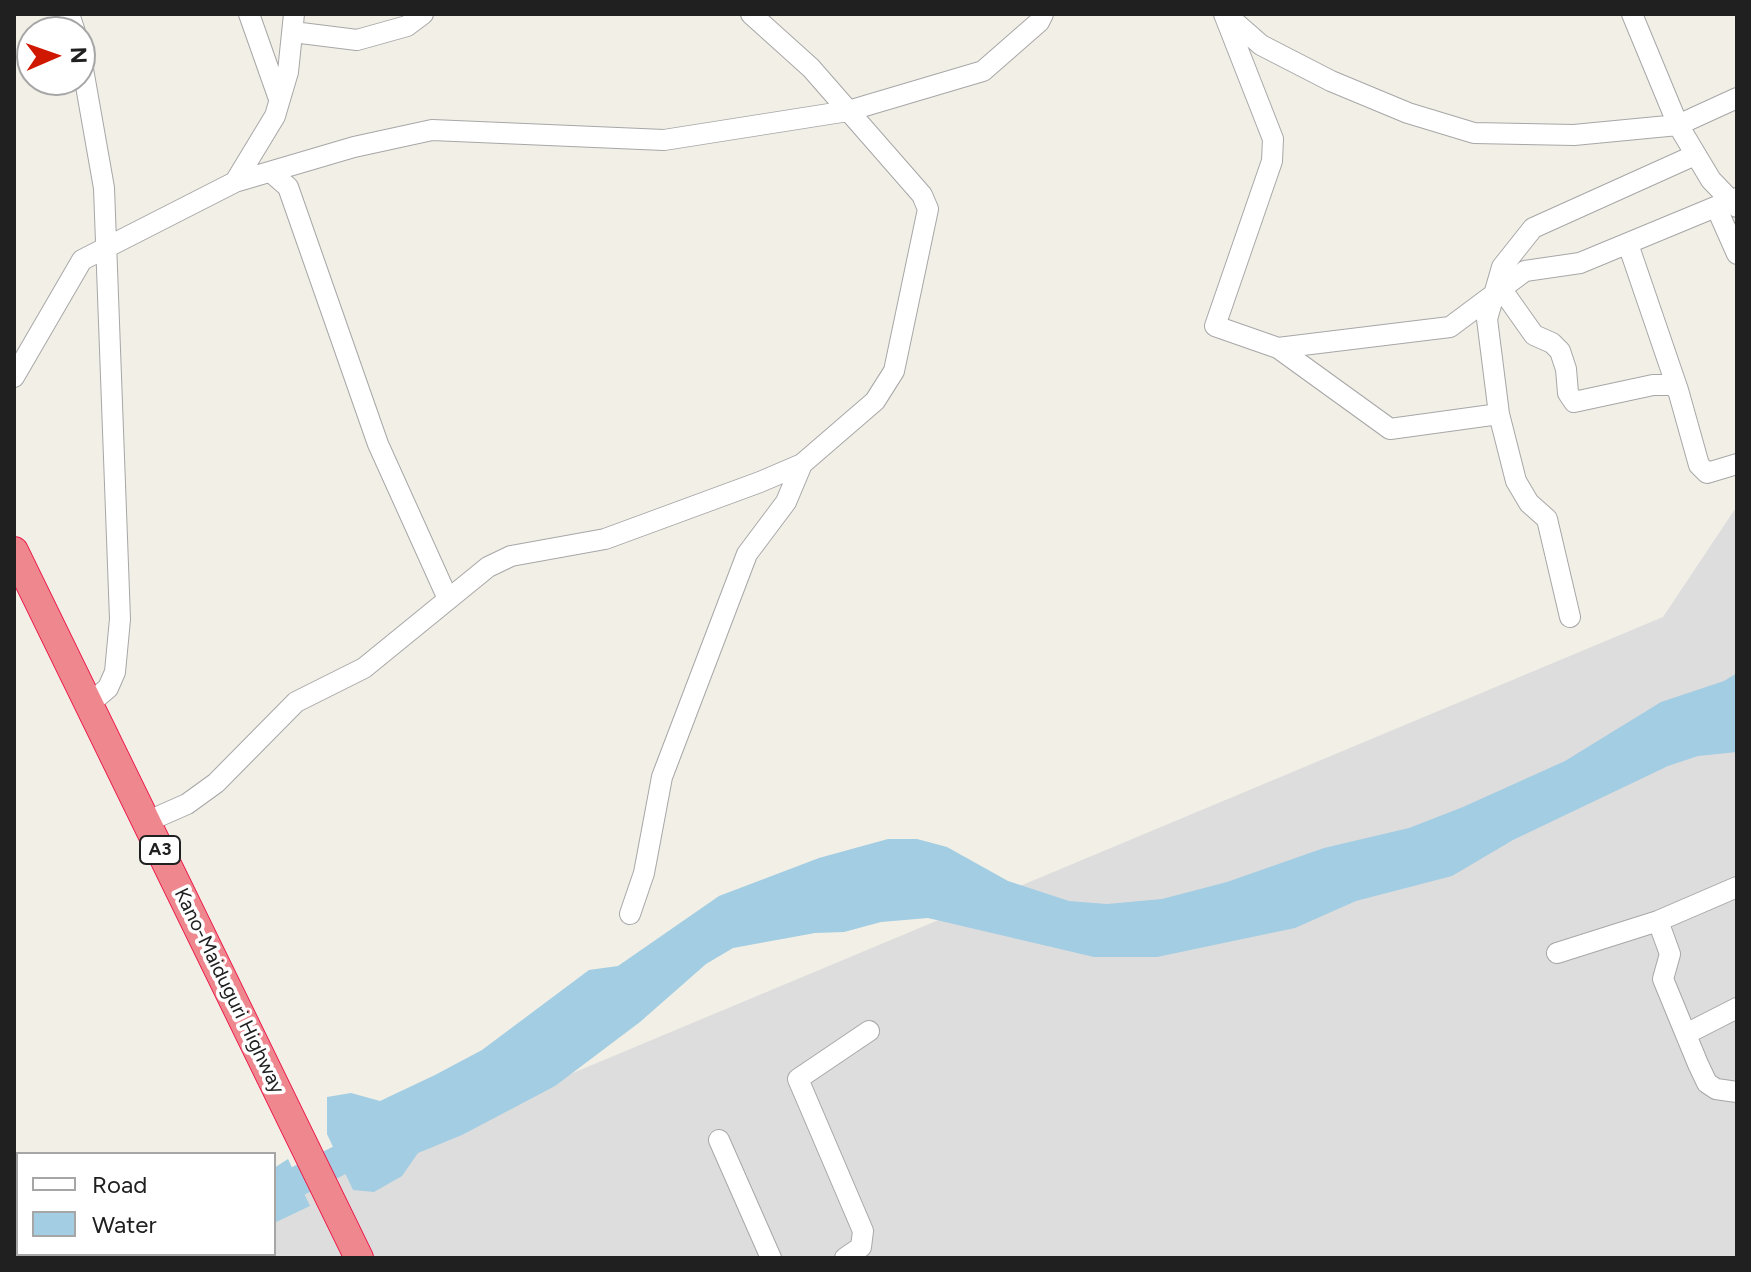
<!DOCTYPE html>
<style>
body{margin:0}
#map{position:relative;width:1751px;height:1272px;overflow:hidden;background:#f1efe6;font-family:Figtree,sans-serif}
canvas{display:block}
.frame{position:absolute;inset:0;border:16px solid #202020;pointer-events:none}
.legend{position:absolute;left:16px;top:1152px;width:260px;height:104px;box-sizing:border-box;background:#fff;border:2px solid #a6a6a6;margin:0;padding:10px 14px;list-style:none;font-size:24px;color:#202020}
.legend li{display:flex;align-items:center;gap:16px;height:40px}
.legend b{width:40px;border:2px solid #a6a6a6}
.north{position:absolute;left:16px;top:16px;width:80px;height:80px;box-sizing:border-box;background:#fff;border:2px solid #a6a6a6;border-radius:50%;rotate:88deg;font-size:22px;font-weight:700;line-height:32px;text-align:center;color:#202020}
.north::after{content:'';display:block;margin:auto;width:28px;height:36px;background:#d01700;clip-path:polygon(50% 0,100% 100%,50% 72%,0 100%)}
</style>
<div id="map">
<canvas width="1751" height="1272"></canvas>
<div class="frame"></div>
<ul class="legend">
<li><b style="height:10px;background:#fff"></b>Road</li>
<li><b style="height:22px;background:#a2cde3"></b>Water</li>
</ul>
<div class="north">N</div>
</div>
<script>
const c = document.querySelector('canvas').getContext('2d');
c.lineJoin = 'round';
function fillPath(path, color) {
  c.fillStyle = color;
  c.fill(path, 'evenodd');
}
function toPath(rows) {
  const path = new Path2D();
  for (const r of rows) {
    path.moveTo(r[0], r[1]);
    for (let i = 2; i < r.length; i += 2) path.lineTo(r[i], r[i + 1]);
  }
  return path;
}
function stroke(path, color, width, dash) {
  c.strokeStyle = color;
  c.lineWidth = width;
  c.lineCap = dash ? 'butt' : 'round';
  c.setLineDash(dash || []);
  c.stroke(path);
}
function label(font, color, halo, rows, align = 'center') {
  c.font = font + ' Figtree,sans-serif';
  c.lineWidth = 7;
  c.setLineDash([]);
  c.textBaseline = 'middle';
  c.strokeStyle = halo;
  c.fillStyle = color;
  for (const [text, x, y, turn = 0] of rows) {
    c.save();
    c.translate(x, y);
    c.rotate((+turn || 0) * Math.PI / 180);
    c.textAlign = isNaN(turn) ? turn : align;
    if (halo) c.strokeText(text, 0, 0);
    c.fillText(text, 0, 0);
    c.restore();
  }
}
fillPath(toPath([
 [1737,506,1737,1258,217,1258,215,1254,274,1254,274,1198,1663,617]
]), '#dedddd');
fillPath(toPath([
 [1737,673,1737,752,1698,756,1668,766,1513,840,1452,876,1356,901,1295,928,1157,957,1094,957,928,918,881,922,844,932,815,933,733,948,706,964,640,1022,555,1086,462,1135,418,1153,402,1176,374,1192,353,1190,327,1134,327,1097,351,1093,380,1101,435,1075,482,1050,589,970,618,966,719,896,819,858,888,839,917,839,947,847,1008,881,1069,901,1107,904,1162,899,1227,882,1324,848,1409,828,1463,807,1565,761,1661,702,1724,681],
 [288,1159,310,1206,274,1223,274,1168],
 [83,1254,205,1254,197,1258,49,1258]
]), '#a2cde3');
stroke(toPath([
 [274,1193,376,1142]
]), '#a2cde3', 30);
const minor = toPath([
 [69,14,75,32],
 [249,14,279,99],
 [1224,14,1273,139,1272,161,1215,326,1278,348,1390,429,1499,414],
 [1632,14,1678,125,1711,180,1737,207],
 [1228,16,1261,45,1331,81,1408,113,1474,133,1574,135,1678,125,1737,98],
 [293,32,357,40,407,26,423,14],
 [80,52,104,188,120,619,115,672,108,688,89,704],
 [273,174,288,187,378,444,448,599],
 [235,182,275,116,288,72,294,14],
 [1717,209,1737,254],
 [1628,244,1678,390],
 [1500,287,1534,335,1552,343,1560,351,1566,369,1568,393,1574,402,1653,385,1672,385,1678,390,1699,465,1707,473,1737,464],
 [1278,348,1450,327,1525,271,1580,263,1737,198],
 [14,377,82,260,235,182,354,147,432,130,664,140,848,111,983,71,1039,22,1043,14],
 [1570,617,1547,519,1529,503,1516,481,1499,414,1487,319,1502,267,1533,228,1695,155],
 [146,822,187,804,216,783,296,702,364,668,488,567,511,556,605,539,760,482,802,464,875,401,894,371,928,209,922,195,811,68,751,14],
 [630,914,644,873,662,777,747,554,786,502,802,464],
 [1658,921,1670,954,1663,979,1698,1064,1707,1083,1716,1089,1737,1092],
 [1557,953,1658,921,1737,887],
 [1686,1034,1737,1008],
 [719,1140,771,1258],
 [845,1258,861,1247,863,1231,798,1079,869,1031]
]);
const highway = toPath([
 [14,551,359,1258]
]);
stroke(minor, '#a7a7a7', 22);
stroke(highway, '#eb1748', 30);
stroke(minor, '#fff', 20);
stroke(highway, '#ef878f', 28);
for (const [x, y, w] of [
 [160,850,40]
]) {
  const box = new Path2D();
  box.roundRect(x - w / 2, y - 14, w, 28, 6);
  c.fillStyle = '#fff';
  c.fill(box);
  stroke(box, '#202020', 2);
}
label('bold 18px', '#202020', null, [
 ["A3",160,850]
]);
label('20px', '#202020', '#fff', [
 ["Kano-Maiduguri Highway",229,991,64]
]);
</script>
